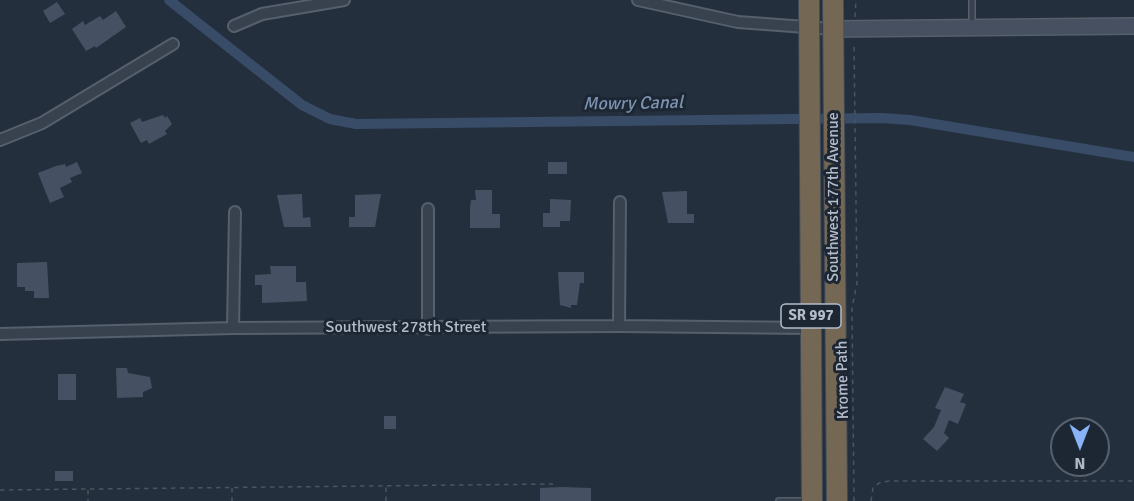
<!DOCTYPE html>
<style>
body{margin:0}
#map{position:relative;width:1134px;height:501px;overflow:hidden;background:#242f3e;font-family:Signika,sans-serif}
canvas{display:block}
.north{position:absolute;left:1050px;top:417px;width:60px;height:60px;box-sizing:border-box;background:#1d2633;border:2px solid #59626f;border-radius:50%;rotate:180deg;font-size:16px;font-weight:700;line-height:24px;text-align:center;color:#b4bcc9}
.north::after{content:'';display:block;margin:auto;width:21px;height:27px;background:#8ab4f8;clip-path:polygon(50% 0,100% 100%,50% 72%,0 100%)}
</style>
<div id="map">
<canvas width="1134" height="501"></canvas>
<div class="north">N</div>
</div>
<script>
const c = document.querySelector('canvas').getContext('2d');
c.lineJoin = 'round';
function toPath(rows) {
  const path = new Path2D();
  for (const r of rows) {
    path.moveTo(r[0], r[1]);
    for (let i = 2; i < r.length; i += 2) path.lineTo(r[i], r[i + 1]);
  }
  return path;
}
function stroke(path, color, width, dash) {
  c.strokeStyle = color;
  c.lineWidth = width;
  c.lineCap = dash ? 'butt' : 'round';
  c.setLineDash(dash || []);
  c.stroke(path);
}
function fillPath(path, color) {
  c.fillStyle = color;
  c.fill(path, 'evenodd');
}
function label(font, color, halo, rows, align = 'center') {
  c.font = font + ' Signika,sans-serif';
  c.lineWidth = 6;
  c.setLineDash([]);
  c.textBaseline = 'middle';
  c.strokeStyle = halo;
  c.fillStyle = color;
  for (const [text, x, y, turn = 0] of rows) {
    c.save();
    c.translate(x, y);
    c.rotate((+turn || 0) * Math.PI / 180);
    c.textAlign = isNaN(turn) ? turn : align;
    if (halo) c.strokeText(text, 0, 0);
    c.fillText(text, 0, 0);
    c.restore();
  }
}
stroke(toPath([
 [169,0,302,105,330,119,356,124,882,118,910,120,1134,157]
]), '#394c67', 10);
fillPath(toPath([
 [57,2,65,14,50,23,43,11],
 [116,11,126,27,96,48,95,46,86,51,72,29,83,21,85,25,100,16,103,20],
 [163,115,165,118,167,116,172,124,165,131,167,134,149,144,147,140,141,143,130,123,140,118,142,122],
 [77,162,82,173,70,178,72,182,60,188,64,197,50,203,38,173,56,166,65,164,66,167],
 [548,162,567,162,567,174,548,174],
 [475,190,492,190,492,214,500,214,500,228,470,228,470,208,471,200,476,200],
 [687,191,687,214,694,214,694,223,668,223,662,192],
 [302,194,303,218,310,217,311,227,284,227,277,195],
 [381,194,375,227,349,227,349,217,355,217,355,195],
 [550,199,571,200,570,221,560,221,560,227,543,227,543,213,550,213],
 [47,262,49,298,34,298,34,291,25,291,25,287,17,287,17,263],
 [270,266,296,266,296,282,306,282,307,301,262,303,262,285,255,285,255,275,271,274],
 [558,272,584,272,584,283,580,283,577,305,571,305,571,308,560,305],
 [116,368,127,368,128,373,150,377,152,388,143,392,143,397,117,398],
 [58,374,76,374,76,400,58,400],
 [945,387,964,394,960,402,966,404,958,424,949,420,944,433,949,438,937,451,923,439,934,427,941,410,935,408],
 [384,416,396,416,396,429,384,429],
 [55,471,73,471,73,481,55,481],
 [562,487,591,488,591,501,540,501,540,488]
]), '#455162');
const lane = toPath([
 [972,26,972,0],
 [779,501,807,501]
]);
const street = toPath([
 [638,0,738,22,833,29],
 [234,26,262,14,344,0],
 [0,140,42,123,173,44],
 [619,326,620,202],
 [233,328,235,212],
 [428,329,428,209],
 [0,334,233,328,619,326,811,328]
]);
const secondary = toPath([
 [833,29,1134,26]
]);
const highway = toPath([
 [809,0,812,501],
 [833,0,837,501]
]);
stroke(lane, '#565f6c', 8);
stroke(street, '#565f6c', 14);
stroke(secondary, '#565f6c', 18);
stroke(highway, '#434c59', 22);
stroke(toPath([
 [855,17,856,0],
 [232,488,232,501],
 [0,490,553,484],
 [88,490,88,501],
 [386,501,386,487],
 [854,501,852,308,857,283,854,43],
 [871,501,873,488,879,483,889,481,1134,481]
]), '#44595c', 1.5, [4.5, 4.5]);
stroke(lane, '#38414e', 5);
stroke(street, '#38414e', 10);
stroke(secondary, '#465061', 15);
stroke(highway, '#746855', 20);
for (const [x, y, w] of [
 [811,316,60]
]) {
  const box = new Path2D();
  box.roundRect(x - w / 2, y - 12, w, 24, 4.5);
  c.fillStyle = '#1d2633';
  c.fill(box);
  stroke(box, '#b4bcc9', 1.5);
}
label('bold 15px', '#b4bcc9', null, [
 ["SR 997",811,316]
]);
label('16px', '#b4bcc9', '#1d2633', [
 ["Southwest 177th Avenue",834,197,-90],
 ["Southwest 278th Street",406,328],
 ["Krome Path",843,380,-91]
]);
label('italic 18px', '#7c92b1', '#1d2633', [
 ["Mowry Canal",633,104,-1]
]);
</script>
